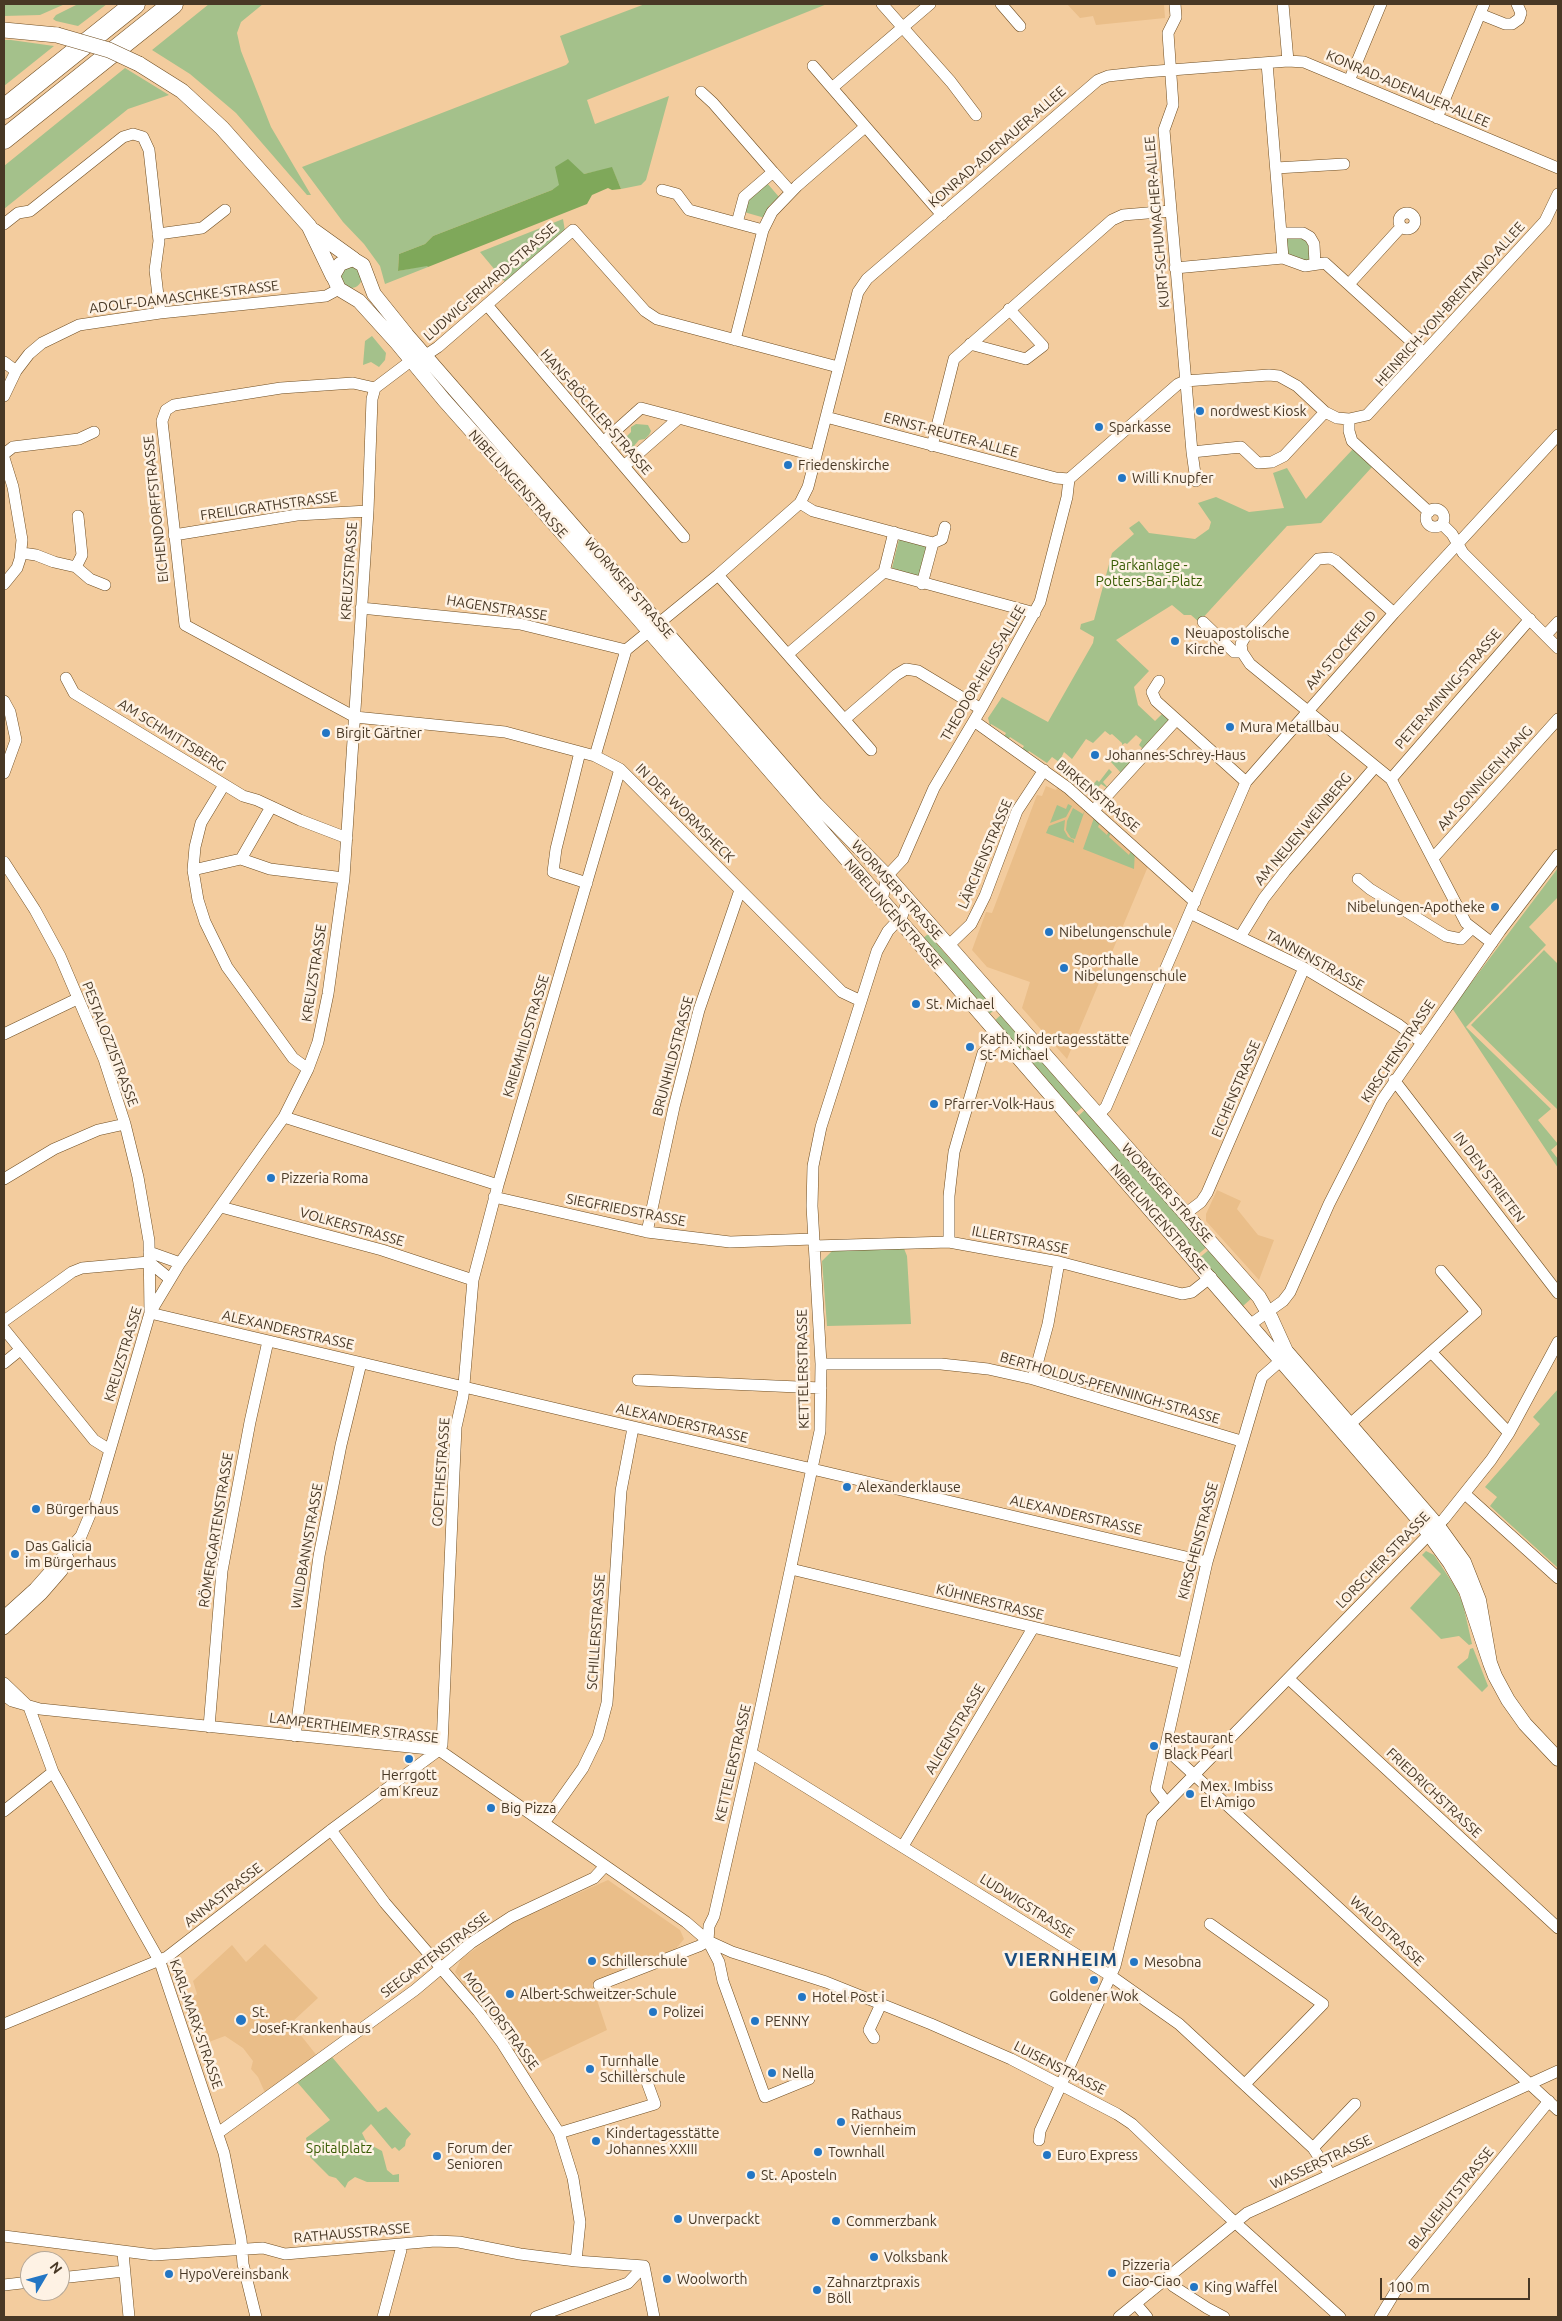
<!DOCTYPE html>
<meta charset="utf-8">
<style>
body{margin:0}
#map{position:relative;width:1562px;height:2321px;overflow:hidden;background:#f3cc9e;font-family:Ubuntu,sans-serif}
canvas{display:block}
.frame{position:absolute;inset:0;border:5px solid #483825;pointer-events:none}
.north{position:absolute;left:20px;top:2251px;width:50px;height:50px;box-sizing:border-box;background:#fef2e4;border:1px solid #b5a898;border-radius:50%;rotate:53deg;font-size:14px;font-weight:700;line-height:20px;text-align:center;color:#483825}
.north::after{content:'';display:block;margin:auto;width:18px;height:22px;background:#2376c4;clip-path:polygon(50% 0,100% 100%,50% 72%,0 100%)}
.scale{position:absolute;left:1380px;top:2278px;width:150px;height:22px;box-sizing:border-box;border:2px solid #483825;border-top:0;padding-left:6px;font-size:15px;line-height:18px;white-space:nowrap;color:#483825;-webkit-text-stroke:4px #fef2e4;paint-order:stroke}
</style>
<div id="map">
<canvas width="1562" height="2321"></canvas>
<div class="frame"></div>
<div class="north">N</div>
<div class="scale">100 m</div>
</div>
<script>
const c = document.querySelector('canvas').getContext('2d');
c.lineJoin = 'round';
function fillPath(path, color) {
  c.fillStyle = color;
  c.fill(path, 'evenodd');
}
function toPath(rows) {
  const path = new Path2D();
  for (const r of rows) {
    if (r.length === 3) {
      path.moveTo(r[0] + r[2], r[1]);
      path.arc(r[0], r[1], r[2], 0, 2 * Math.PI);
      continue;
    }
    path.moveTo(r[0], r[1]);
    for (let i = 2; i < r.length; i += 2) path.lineTo(r[i], r[i + 1]);
  }
  return path;
}
function stroke(path, color, width, dash) {
  c.strokeStyle = color;
  c.lineWidth = width;
  c.lineCap = dash ? 'butt' : 'round';
  c.setLineDash(dash || []);
  c.stroke(path);
}
function label(font, color, halo, rows, align = 'center') {
  c.font = font + ' Ubuntu,sans-serif';
  c.lineWidth = 5;
  c.setLineDash([]);
  c.textBaseline = 'middle';
  c.strokeStyle = halo;
  c.fillStyle = color;
  for (const [text, x, y, turn = 0] of rows) {
    c.save();
    c.translate(x, y);
    c.rotate((+turn || 0) * Math.PI / 180);
    c.textAlign = isNaN(turn) ? turn : align;
    if (halo) c.strokeText(text, 0, 0);
    c.fillText(text, 0, 0);
    c.restore();
  }
}
fillPath(toPath([
 [1067,4,1164,4,1165,18,1096,25,1093,16,1080,18],
 [1046,786,1056,790,1058,786,1149,864,1067,1059,1022,1008,1030,982,987,967,972,950,986,912,992,913,1037,795,1042,796],
 [1217,1190,1241,1201,1237,1209,1258,1235,1274,1240,1259,1280,1206,1221,1206,1214],
 [608,1880,680,1930,684,1939,675,1950,592,1985,607,2030,527,2068,455,1972,461,1959,513,1922],
 [265,1944,318,1998,291,2023,318,2057,266,2095,258,2077,251,2069,253,2061,243,2048,225,2036,198,2046,181,1999,193,1997,197,1994,193,1981,232,1945,246,1962]
]), '#eabe89');
fillPath(toPath([
 [4,4,65,4,40,15,4,16],
 [78,4,107,4,78,26,56,21,53,19,56,15],
 [209,4,263,4,241,22,237,33,241,51,271,127,311,195,307,195,236,113,190,74,152,50],
 [645,4,827,4,587,100,595,124,669,96,646,180,641,185,621,189,612,168,584,174,552,190,433,236,425,244,399,254,398,271,427,265,428,267,385,284,380,266,364,244,343,222,302,167,566,65,569,62,560,36],
 [4,40,11,40,54,46,4,86],
 [125,68,169,95,128,109,4,209,4,166],
 [767,183,779,197,769,206,765,218,744,212,748,200],
 [563,219,565,231,505,282,480,252],
 [1303,237,1311,243,1313,260,1305,261,1287,255,1286,238],
 [351,277,11],
 [372,336,386,353,385,360,379,367,371,362,363,365,365,341],
 [636,424,648,425,651,431,649,435,645,439,639,440,629,452,619,449,616,437,620,434,627,436,631,432,631,427],
 [1353,449,1372,467,1321,523,1287,526,1199,622,1191,615,1184,615,1172,605,1116,640,1149,671,1134,687,1138,705,1155,721,1162,714,1168,719,1169,722,1144,750,1139,745,1142,740,1136,735,1127,744,1125,743,1122,745,1122,743,1112,734,1110,735,1105,731,1093,743,1086,739,1072,759,1064,752,1059,762,1052,757,1047,763,1029,751,1027,753,1022,749,1024,746,1010,737,1008,740,1004,737,1006,733,991,724,990,726,988,718,1002,697,1048,722,1093,643,1094,637,1080,629,1081,624,1094,620,1112,553,1134,534,1129,528,1139,521,1149,533,1195,539,1209,529,1211,522,1198,503,1216,497,1249,512,1284,508,1273,473,1287,468,1306,499],
 [899,539,929,546,920,577,892,568],
 [1120,752,1132,762,1121,773,1111,762],
 [1071,769,1087,780,1085,783,1090,788,1097,780,1099,782,1109,769,1112,772,1103,782,1109,789,1101,784,1094,792,1099,798,1097,800,1066,777],
 [1068,804,1072,806,1066,817,1050,823,1057,805,1066,809],
 [1086,807,1075,839,1071,838,1066,830,1067,821,1073,808,1083,814],
 [1095,815,1101,820,1098,827,1107,835,1110,828,1112,830,1109,837,1129,855,1132,848,1135,851,1134,869,1083,849],
 [1065,820,1064,830,1068,837,1074,840,1074,843,1046,833,1049,826],
 [1558,868,1558,897,1529,927,1546,945,1466,1027,1551,1109,1538,1120,1558,1144,1551,1150,1558,1159,1558,1168,1452,1008],
 [928,934,951,960,971,974,999,1006,986,1017,920,941],
 [1544,950,1558,964,1558,1110,1471,1025],
 [1004,1012,1085,1105,1072,1116,992,1023],
 [1088,1107,1209,1245,1195,1257,1075,1119],
 [903,1246,907,1256,911,1324,827,1326,822,1261,832,1251],
 [1211,1248,1254,1296,1243,1306,1198,1259],
 [1558,1389,1558,1568,1490,1506,1497,1497,1485,1487,1540,1424,1533,1417],
 [1426,1551,1434,1555,1456,1588,1463,1604,1472,1644,1469,1645,1459,1636,1441,1639,1410,1608,1441,1574,1422,1555],
 [1473,1648,1488,1686,1482,1692,1457,1667,1468,1658,1470,1649],
 [332,2057,378,2112,386,2107,411,2134,406,2140,405,2146,399,2151,395,2147,392,2149,371,2124,362,2133,367,2143,382,2151,387,2170,393,2175,399,2174,399,2182,367,2182,355,2177,348,2182,345,2188,336,2178,329,2176,310,2157,306,2138,330,2120,297,2082]
]), '#a4c18b');
fillPath(toPath([
 [568,159,584,174,612,167,621,189,612,190,608,188,592,195,587,204,428,267,427,266,398,271,399,254,425,244,433,236,552,190,559,185,555,167]
]), '#7fa85a');
const minor = toPath([
 [882,4,951,82,976,115],
 [1001,4,1020,26],
 [1175,4,1176,17,1168,33,1173,105,1164,130,1192,452,1241,447,1258,463,1272,462,1284,456,1325,412],
 [1283,4,1288,61],
 [1480,14,1505,24,1512,24,1519,19,1521,13,1517,4],
 [1267,63,1283,258],
 [813,66,942,215],
 [1349,81,1381,4],
 [832,88,930,4],
 [701,92,713,103,773,172],
 [1437,118,1484,4],
 [1276,168,1344,164],
 [662,190,677,194,689,210,737,223],
 [1407,221,8],
 [4,224,18,213,30,211,123,137,133,134,143,137,149,150,159,241,155,270,160,313],
 [763,230,737,223,744,197,773,172,791,192],
 [1281,233,1303,233,1310,237,1314,244,1315,264],
 [158,234,202,228,225,210],
 [1175,268,1283,258,1305,266,1325,263,1424,353],
 [1349,284,1401,227],
 [487,305,684,537],
 [735,340,763,230,772,212,797,186,865,127],
 [970,344,1026,359,1043,346,1009,309],
 [4,362,16,371],
 [375,388,353,383,281,388,174,405,166,410,162,421,185,625,355,717,505,732,595,756,620,769,842,992,861,1001],
 [4,396,16,371,29,354,42,343,79,325,160,313,326,296,339,289],
 [826,417,1056,478,1069,479],
 [1349,419,1349,431,1352,441,1429,512],
 [603,442,641,408,679,418],
 [932,446,954,359,1112,220,1123,215,1171,211],
 [1192,452,1196,481],
 [4,454,13,447,79,439,94,432],
 [4,458,13,487,22,540,20,559,17,568,4,584],
 [624,466,679,418,816,456],
 [800,503,813,511,933,543],
 [1435,518,9],
 [1442,524,1452,534,1463,553,1558,648],
 [174,535,297,515,368,511],
 [933,543,942,539,945,527],
 [22,553,36,555,54,562,76,567,90,579,105,585],
 [76,567,82,555,78,516],
 [884,572,1035,613],
 [718,575,871,750],
 [922,584,933,543],
 [361,608,520,624,626,650],
 [1394,613,1336,561,1330,558,1318,559,1245,637,1241,644,1242,652,1250,664,1391,779,1466,923,1492,943],
 [1203,622,1234,652,1242,652],
 [1546,635,1558,622],
 [788,654,884,572,894,532],
 [66,678,74,693,243,796,257,800,300,820,347,838],
 [1159,681,1152,692,1156,701,1246,782],
 [4,701,10,712,16,740,4,773],
 [845,719,896,675,906,669,918,671,981,709],
 [974,721,1068,788,1195,902],
 [580,752,556,849,553,872,587,883],
 [595,756,626,650,718,575,800,503,808,487,858,292,867,279,1098,80,1108,76,1145,72,1288,61,1304,62,1558,168],
 [1391,779,1530,619],
 [224,785,201,823,195,847,193,870,198,900,205,922,227,967,293,1058,308,1069],
 [1094,810,1176,720],
 [1434,857,1558,719],
 [241,859,271,807],
 [4,862,35,910,60,956,104,1059,125,1124,138,1177,149,1241,150,1313],
 [193,870,241,859,270,869,344,878],
 [1358,879,1370,889,1446,936,1461,939,1472,928],
 [882,901,887,876,903,859,934,788,981,709,1040,602,1067,497,1069,479,1178,384,1185,381,1269,375,1279,376,1297,386,1325,412,1337,418,1349,419,1367,415,1545,221,1558,194],
 [1190,913,1304,968,1399,1025,1421,1042],
 [1240,937,1264,898,1285,871,1375,767],
 [948,946,971,924,985,896,1017,811,1044,770],
 [4,1034,77,999],
 [1394,1080,1558,1293],
 [1098,1115,1106,1107,1246,782,1394,613,1558,435],
 [284,1117,498,1185],
 [4,1179,54,1149,98,1130,125,1124],
 [494,1197,647,1232,730,1242,813,1239],
 [221,1207,382,1250,473,1280],
 [1185,1214,1201,1202,1207,1193,1304,968],
 [647,1232,674,1107,699,1010,740,890],
 [949,1242,949,1196,954,1152,960,1131,983,1053,1001,1038],
 [814,1246,949,1242,1059,1262,1182,1294,1192,1292,1211,1277],
 [149,1252,180,1263],
 [149,1262,170,1279],
 [150,1313,1207,1562],
 [4,1321,72,1272,82,1268,149,1262],
 [1251,1324,1283,1301,1290,1292,1329,1204,1382,1100,1500,931,1558,855],
 [4,1329,94,1440,110,1450],
 [1431,1352,1509,1433],
 [4,1363,20,1350],
 [821,1364,941,1364,988,1369,1033,1379,1241,1441],
 [1033,1379,1048,1324,1059,1262],
 [638,1380,821,1388],
 [1349,1425,1476,1312,1441,1271],
 [1465,1494,1558,1578],
 [791,1569,1183,1663],
 [4,1616,35,1588,81,1536,94,1505,150,1313,180,1263,284,1117,308,1069,318,1042,328,994,344,878,368,511,372,399,375,388,408,363,423,357,438,347,573,230,645,311,657,319,838,367],
 [4,1629,42,1594,62,1571,68,1558],
 [1289,1679,1558,1928],
 [4,1683,29,1707,53,1772,160,1962,224,2153,241,2239,243,2264,256,2317],
 [4,1695,12,1701,40,1709,439,1750,686,1922,708,1941,732,1952,826,1982,931,2024,1011,2059,1117,2114,1132,2124,1228,2216,1340,2317],
 [209,1727,222,1571,250,1422,268,1341],
 [295,1736,319,1556,341,1445,361,1363],
 [1165,1748,1558,2110],
 [751,1753,1111,1976,1179,2024,1313,2148,1330,2174],
 [1166,1802,1156,1789,1207,1562,1260,1383,1262,1377,1286,1356],
 [4,1811,53,1772],
 [544,1823,583,1768,598,1737,607,1703,621,1491,633,1428],
 [331,1830,385,1903,478,2011,502,2043,559,2133,573,2178,580,2222,576,2261],
 [903,1846,1033,1628],
 [1210,1924,1323,2004,1245,2084],
 [599,1985,699,1946,708,1941],
 [4,2024,167,1957,331,1830,439,1750,442,1745,456,1427,463,1396,473,1280,498,1185,620,769],
 [874,2038,869,2030,881,2004],
 [809,2079,765,2097,723,1981,719,1962,708,1941,709,1926,714,1916,751,1753,820,1431,821,1364,812,1206,813,1166,821,1127,877,951,888,931,902,916,908,900],
 [218,2133,415,1990,471,1943,511,1917,594,1878,605,1866],
 [559,2133,655,2104,640,2063],
 [1039,2140,1040,2131,1115,1966,1152,1818,1444,1519,1491,1460,1509,1433,1558,1342],
 [1313,2148,1355,2104],
 [4,2236,154,2255,263,2248,285,2254,435,2241,459,2242,520,2254,576,2261,644,2266],
 [123,2253,129,2317],
 [644,2266,654,2317],
 [60,2278,124,2271],
 [1167,2278,1173,2286,1207,2308,1224,2317],
 [4,2285,30,2282],
 [1136,2304,1147,2317],
 [383,2317,401,2250,401,2244],
 [536,2317,628,2283,644,2266],
 [1119,2317,1247,2213,1558,2071],
 [1380,2317,1400,2284,1549,2101]
]);
const tertiary = toPath([
 [1490,1663,1479,1600,1464,1562,1438,1526,1286,1351,1271,1318,1259,1297,887,876,816,804,407,335,374,294,363,265,353,259,340,264,333,276,339,289,359,301,397,343,444,400,635,615,1418,1519,1450,1563,1466,1591,1490,1663,1495,1676,1508,1700,1525,1724,1558,1759]
]);
const secondary = toPath([
 [4,30,57,35],
 [139,64,182,91,222,128,309,226,333,276],
 [314,231,353,259]
]);
const motorway = toPath([
 [4,109,135,4],
 [4,139,173,4]
]);
stroke(minor, '#6f4d21', 12);
stroke(tertiary, '#6f4d21', 15);
stroke(secondary, '#6f4d21', 16);
stroke(motorway, '#6f4d21', 21);
stroke(minor, '#fff', 11);
stroke(tertiary, '#fff', 14);
stroke(secondary, '#fff', 15);
stroke(motorway, '#fff', 20);
const secondaryBridge = toPath([
 [57,35,109,50,139,64]
]);
stroke(secondaryBridge, '#6f4d21', 16, []);
stroke(secondaryBridge, '#fff', 15);
for (const [x, y, r, color] of [
 [1200,411,5,"#2376c4"],
 [1099,427,5,"#2376c4"],
 [788,465,5,"#2376c4"],
 [1122,478,5,"#2376c4"],
 [1175,641,5,"#2376c4"],
 [1230,727,5,"#2376c4"],
 [326,733,5,"#2376c4"],
 [1095,755,5,"#2376c4"],
 [1495,907,5,"#2376c4"],
 [1049,932,5,"#2376c4"],
 [1064,968,5,"#2376c4"],
 [916,1004,5,"#2376c4"],
 [970,1047,5,"#2376c4"],
 [934,1104,5,"#2376c4"],
 [271,1178,5,"#2376c4"],
 [847,1487,5,"#2376c4"],
 [36,1509,5,"#2376c4"],
 [15,1554,5,"#2376c4"],
 [1154,1746,5,"#2376c4"],
 [409,1759,5,"#2376c4"],
 [1190,1794,5,"#2376c4"],
 [491,1808,5,"#2376c4"],
 [592,1961,5,"#2376c4"],
 [1134,1962,5,"#2376c4"],
 [1094,1980,5,"#2376c4"],
 [510,1994,5,"#2376c4"],
 [802,1997,5,"#2376c4"],
 [653,2012,5,"#2376c4"],
 [241,2020,6,"#2376c4"],
 [755,2021,5,"#2376c4"],
 [590,2069,5,"#2376c4"],
 [772,2073,5,"#2376c4"],
 [841,2122,5,"#2376c4"],
 [596,2141,5,"#2376c4"],
 [818,2152,5,"#2376c4"],
 [1047,2155,5,"#2376c4"],
 [437,2156,5,"#2376c4"],
 [751,2175,5,"#2376c4"],
 [678,2219,5,"#2376c4"],
 [836,2221,5,"#2376c4"],
 [874,2257,5,"#2376c4"],
 [1112,2273,5,"#2376c4"],
 [169,2274,5,"#2376c4"],
 [667,2279,5,"#2376c4"],
 [1194,2287,5,"#2376c4"],
 [817,2290,5,"#2376c4"]
]) {
  const dot = new Path2D();
  dot.arc(x, y, r, 0, 2 * Math.PI);
  c.fillStyle = color;
  c.fill(dot);
  stroke(dot, '#fef2e4', 2);
}
label('14px', '#483825', '#fef2e4', [
 ["KONRAD-ADENAUER-ALLEE",1408,89,23],
 ["KONRAD-ADENAUER-ALLEE",997,147,-41],
 ["KURT-SCHUMACHER-ALLEE",1157,222,-95],
 ["LUDWIG-ERHARD-STRASSE",490,282,-41],
 ["ADOLF-DAMASCHKE-STRASSE",184,297,-7],
 ["HEINRICH-VON-BRENTANO-ALLEE",1450,304,-48],
 ["HANS-BÖCKLER-STRASSE",596,412,49],
 ["ERNST-REUTER-ALLEE",951,435,15],
 ["NIBELUNGENSTRASSE",518,484,48],
 ["FREILIGRATHSTRASSE",269,506,-8],
 ["EICHENDORFFSTRASSE",156,509,-96],
 ["KREUZSTRASSE",349,571,-86],
 ["WORMSER STRASSE",629,588,49],
 ["HAGENSTRASSE",497,608,9],
 ["AM STOCKFELD",1341,650,-49],
 ["THEODOR-HEUSS-ALLEE",983,673,-60],
 ["PETER-MINNIG-STRASSE",1448,689,-49],
 ["AM SCHMITTSBERG",172,735,32],
 ["AM SONNIGEN HANG",1485,778,-48],
 ["BIRKENSTRASSE",1098,796,40],
 ["IN DER WORMSHECK",685,813,45],
 ["AM NEUEN WEINBERG",1303,829,-50],
 ["LÄRCHENSTRASSE",985,854,-67],
 ["WORMSER STRASSE",897,890,48],
 ["NIBELUNGENSTRASSE",893,914,49],
 ["TANNENSTRASSE",1315,960,29],
 ["KREUZSTRASSE",314,973,-81],
 ["KRIEMHILDSTRASSE",526,1036,-73],
 ["PESTALOZZISTRASSE",110,1044,69],
 ["KIRSCHENSTRASSE",1398,1051,-56],
 ["BRUNHILDSTRASSE",673,1056,-75],
 ["EICHENSTRASSE",1236,1089,-67],
 ["IN DEN STRIETEN",1489,1177,53],
 ["WORMSER STRASSE",1167,1193,48],
 ["SIEGFRIEDSTRASSE",626,1210,11],
 ["NIBELUNGENSTRASSE",1159,1219,49],
 ["VOLKERSTRASSE",352,1227,16],
 ["ILLERTSTRASSE",1020,1240,11],
 ["ALEXANDERSTRASSE",288,1330,13],
 ["KREUZSTRASSE",123,1354,-73],
 ["KETTELERSTRASSE",803,1369,-91],
 ["BERTHOLDUS-PFENNINGH-STRASSE",1110,1388,16],
 ["ALEXANDERSTRASSE",682,1423,13],
 ["GOETHESTRASSE",441,1472,-86],
 ["ALEXANDERSTRASSE",1076,1515,13],
 ["RÖMERGARTENSTRASSE",216,1530,-81],
 ["KIRSCHENSTRASSE",1198,1541,-75],
 ["WILDBANNSTRASSE",307,1546,-80],
 ["LORSCHER STRASSE",1383,1560,-46],
 ["KÜHNERSTRASSE",990,1602,14],
 ["SCHILLERSTRASSE",596,1632,-86],
 ["LAMPERTHEIMER STRASSE",354,1728,7],
 ["ALICENSTRASSE",955,1729,-59],
 ["KETTELERSTRASSE",733,1763,-77],
 ["FRIEDRICHSTRASSE",1434,1793,43],
 ["ANNASTRASSE",223,1895,-38],
 ["LUDWIGSTRASSE",1027,1906,32],
 ["WALDSTRASSE",1387,1931,43],
 ["SEEGARTENSTRASSE",435,1955,-37],
 ["MOLITORSTRASSE",501,2021,54],
 ["KARL-MARX-STRASSE",196,2024,71],
 ["LUISENSTRASSE",1060,2068,27],
 ["WASSERSTRASSE",1321,2162,-25],
 ["BLAUEHUTSTRASSE",1451,2198,-51],
 ["RATHAUSSTRASSE",352,2233,-5]
]);
label('14px', '#483825', '#fef2e4', [
 ["nordwest Kiosk",1210,411],
 ["Sparkasse",1109,427],
 ["Friedenskirche",798,465],
 ["Willi Knupfer",1132,478],
 ["Neuapostolische",1185,633],
 ["Kirche",1185,649],
 ["Mura Metallbau",1240,727],
 ["Birgit Gärtner",336,733],
 ["Johannes-Schrey-Haus",1105,755],
 ["Nibelungen-Apotheke",1485,907,"right"],
 ["Nibelungenschule",1059,932],
 ["Sporthalle",1074,960],
 ["Nibelungenschule",1074,976],
 ["St. Michael",926,1004],
 ["Kath. Kindertagesstätte",980,1039],
 ["St- Michael",980,1055],
 ["Pfarrer-Volk-Haus",944,1104],
 ["Pizzeria Roma",281,1178],
 ["Alexanderklause",857,1487],
 ["Bürgerhaus",46,1509],
 ["Das Galicia",25,1546],
 ["im Bürgerhaus",25,1562],
 ["Restaurant",1164,1738],
 ["Black Pearl",1164,1754],
 ["Herrgott",409,1775,"center"],
 ["am Kreuz",409,1791,"center"],
 ["Mex. Imbiss",1200,1786],
 ["El Amigo",1200,1802],
 ["Big Pizza",501,1808],
 ["Schillerschule",602,1961],
 ["Mesobna",1144,1962],
 ["Albert-Schweitzer-Schule",520,1994],
 ["Goldener Wok",1094,1996,"center"],
 ["Hotel Post i",812,1997],
 ["St.",252,2012],
 ["Josef-Krankenhaus",252,2028],
 ["Polizei",663,2012],
 ["PENNY",765,2021],
 ["Turnhalle",600,2061],
 ["Schillerschule",600,2077],
 ["Nella",782,2073],
 ["Rathaus",851,2114],
 ["Viernheim",851,2130],
 ["Kindertagesstätte",606,2133],
 ["Johannes XXIII",606,2149],
 ["Forum der",447,2148],
 ["Senioren",447,2164],
 ["Townhall",828,2152],
 ["Euro Express",1057,2155],
 ["St. Aposteln",761,2175],
 ["Unverpackt",688,2219],
 ["Commerzbank",846,2221],
 ["Volksbank",884,2257],
 ["Pizzeria",1122,2265],
 ["Ciao-Ciao",1122,2281],
 ["HypoVereinsbank",179,2274],
 ["Woolworth",677,2279],
 ["Zahnarztpraxis",827,2282],
 ["Böll",827,2298],
 ["King Waffel",1204,2287]
], 'left');
label('14px', '#375b03', '#fef2e4', [
 ["Parkanlage -",1149,565],
 ["Potters-Bar-Platz",1149,581],
 ["Spitalplatz",339,2148]
]);
c.letterSpacing = '1px';
label('bold 19px', '#1a4d7f', '#fef2e4', [
 ["VIERNHEIM",1061,1960]
]);
c.letterSpacing = '0px';
</script>
